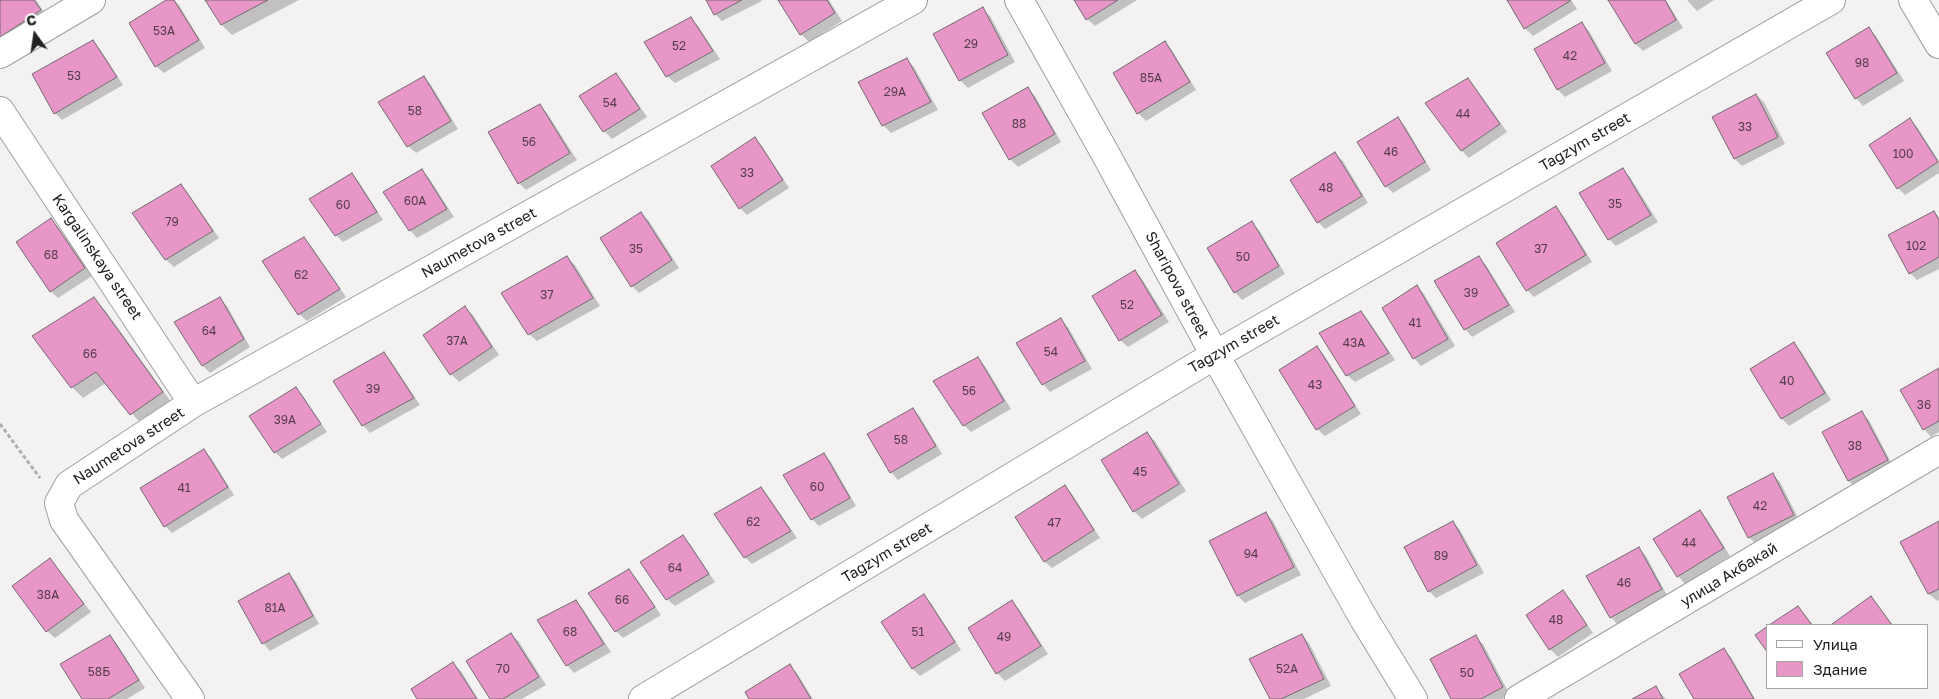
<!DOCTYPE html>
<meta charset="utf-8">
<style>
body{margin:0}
#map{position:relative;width:1939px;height:699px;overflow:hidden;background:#f4f1f3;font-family:"Golos Text",sans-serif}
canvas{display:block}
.legend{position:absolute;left:1766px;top:624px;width:162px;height:65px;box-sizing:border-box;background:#fff;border:1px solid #a7a6a6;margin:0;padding:6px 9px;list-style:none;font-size:15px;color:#222121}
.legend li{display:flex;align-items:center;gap:10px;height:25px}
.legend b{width:25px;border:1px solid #a7a6a6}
.north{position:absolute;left:10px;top:10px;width:50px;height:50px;-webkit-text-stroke:4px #fff;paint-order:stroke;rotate:346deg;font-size:14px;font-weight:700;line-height:20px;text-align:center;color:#222121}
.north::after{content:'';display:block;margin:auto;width:18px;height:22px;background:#222121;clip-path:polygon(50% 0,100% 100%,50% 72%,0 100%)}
</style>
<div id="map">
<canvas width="1939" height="699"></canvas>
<ul class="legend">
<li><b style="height:6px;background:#fff"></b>Улица</li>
<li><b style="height:14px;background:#e895c8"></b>Здание</li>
</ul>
<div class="north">С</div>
</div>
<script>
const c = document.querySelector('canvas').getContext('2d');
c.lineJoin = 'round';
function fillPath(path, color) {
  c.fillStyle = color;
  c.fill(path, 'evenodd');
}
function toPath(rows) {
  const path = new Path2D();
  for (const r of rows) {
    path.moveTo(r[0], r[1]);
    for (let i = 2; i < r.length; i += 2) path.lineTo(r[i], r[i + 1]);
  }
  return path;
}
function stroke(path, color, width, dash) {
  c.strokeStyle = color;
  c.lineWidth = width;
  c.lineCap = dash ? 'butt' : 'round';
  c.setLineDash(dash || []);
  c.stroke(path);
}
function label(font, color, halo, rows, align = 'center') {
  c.font = font + ' "Golos Text",sans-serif';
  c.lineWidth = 4;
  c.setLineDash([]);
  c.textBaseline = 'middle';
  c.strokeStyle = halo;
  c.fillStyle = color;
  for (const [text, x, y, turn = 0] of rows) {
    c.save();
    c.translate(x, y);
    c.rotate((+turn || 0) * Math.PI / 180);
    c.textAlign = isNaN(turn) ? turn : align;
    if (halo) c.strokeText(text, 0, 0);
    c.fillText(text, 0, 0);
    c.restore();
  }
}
fillPath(toPath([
 [0,0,36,0,48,18,8,43,0,34],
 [168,0,173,0,179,5,205,48,164,73,156,66],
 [207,0,299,0,232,35,222,25],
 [707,0,761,0,762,1,722,21,715,14],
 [780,0,829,0,842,21,809,42,801,34],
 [1076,0,1137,0,1095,26,1087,19],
 [1508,0,1571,0,1577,9,1533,36,1525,28],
 [1610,0,1666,0,1683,28,1643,51,1636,44],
 [1687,0,1714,0,1697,11],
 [982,9,990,16,1015,62,968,88,960,80],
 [691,19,698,26,720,59,675,83,667,76],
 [1582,24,1589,31,1612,71,1565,97,1558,90,1536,50],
 [1868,28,1876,36,1904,81,1863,106,1856,98],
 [92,41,100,49,123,85,62,120,55,113],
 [1165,42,1172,50,1196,90,1146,121,1138,113,1115,74],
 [907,60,914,67,938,110,891,133,883,125,860,83],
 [616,75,623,82,647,117,612,139,604,131,581,96],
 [424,77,431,85,458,129,416,153,408,146],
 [1468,80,1475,87,1507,132,1469,158,1462,151,1427,103],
 [1028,89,1035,96,1061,142,1018,167,1010,159,984,114],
 [1756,95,1764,102,1785,144,1742,166,1735,159,1714,117],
 [540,106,547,113,577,160,526,190,519,183],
 [1397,119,1405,126,1431,170,1393,193,1386,186],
 [1910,120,1917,127,1939,161,1939,173,1905,195,1898,188],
 [754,139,762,146,789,188,747,215,740,208],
 [1335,154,1343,161,1368,203,1325,229,1318,222],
 [1623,170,1630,177,1658,222,1616,246,1609,239],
 [422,171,429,178,454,217,417,238,410,230],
 [352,175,359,182,383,220,343,242,336,235],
 [181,186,188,193,219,238,174,267,166,260,134,213],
 [1555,208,1563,215,1592,262,1534,297,1527,290],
 [1934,212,1939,217,1939,269,1917,280,1910,273],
 [641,213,649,221,679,268,639,293,632,286],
 [51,220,58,227,92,276,58,298,51,291],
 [1251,223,1259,230,1285,274,1242,300,1235,292],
 [303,239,311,246,346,297,307,321,299,314],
 [567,258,575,265,600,306,537,341,529,334],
 [1479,258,1486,265,1515,312,1472,337,1465,329],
 [1135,271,1142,279,1169,322,1128,347,1120,340],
 [1417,286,1424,294,1455,346,1421,366,1414,358],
 [94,299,105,310,172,403,142,425,106,383,83,398,72,387],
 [220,299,227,306,250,347,210,373,203,366],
 [465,308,473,315,499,355,459,382,451,374,424,335],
 [1361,312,1368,320,1395,360,1355,382,1347,375],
 [1061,320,1068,327,1092,369,1050,392,1043,384],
 [1793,344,1801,351,1831,400,1789,426,1782,419,1752,369],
 [1317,348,1324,355,1361,414,1325,436,1317,429],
 [383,353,391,361,420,405,370,433,363,425],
 [978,359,985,366,1011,409,971,432,964,425],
 [1939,370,1939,432,1931,437,1924,429],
 [296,388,303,396,327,432,282,459,275,452],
 [913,409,920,417,942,454,898,480,891,472],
 [1861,413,1869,420,1894,468,1856,488,1849,481,1824,433],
 [1147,433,1155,441,1186,491,1142,519,1134,511],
 [204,450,211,458,234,495,172,533,165,526],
 [824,454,831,462,856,506,819,526,812,519],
 [1773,475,1780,482,1800,522,1756,544,1749,537],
 [1065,487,1072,494,1100,538,1052,568,1044,561],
 [761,488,768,496,797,538,752,564,745,557],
 [1700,511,1707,519,1730,556,1685,584,1678,576],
 [1265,513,1273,521,1301,575,1245,603,1238,596],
 [1453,522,1460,530,1484,573,1436,598,1429,591],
 [1939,522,1939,600,1937,601,1929,594,1902,542],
 [683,536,690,544,715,582,675,606,667,599],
 [1639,549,1646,556,1668,597,1618,625,1611,617],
 [50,560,91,612,55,638,47,631],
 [629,571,636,578,661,615,623,638,616,631],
 [289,574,296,582,319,624,270,651,263,643],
 [1563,592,1570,599,1593,633,1558,657,1550,649,1528,616],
 [924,596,931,603,961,650,920,676,913,669],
 [1871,598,1893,625,1834,625,1833,624],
 [575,601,583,609,611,652,574,673,567,665],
 [1012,602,1019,609,1048,654,1005,681,997,673,969,629],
 [1798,607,1813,625,1772,625],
 [511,634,519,642,546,685,522,699,492,699],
 [1302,635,1309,643,1331,686,1304,699,1271,699],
 [110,636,117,644,145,688,127,699,83,699],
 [1475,637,1483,644,1510,695,1502,699,1452,699],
 [1723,650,1731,657,1755,699,1695,699],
 [453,664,461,671,478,699,419,699],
 [789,666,797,673,813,699,751,699],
 [1656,688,1666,699,1635,699]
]), '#0003');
const building = toPath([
 [0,0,34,0,41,10,0,37,0,0],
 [166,0,174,0,199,40,155,67,129,23,166,0],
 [205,0,268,0,221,25,205,0],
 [706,0,742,0,714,15,706,0],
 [778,0,827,0,835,13,800,35,778,0],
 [1074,0,1118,0,1086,20,1074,0],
 [1507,0,1570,0,1570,1,1524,29,1507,0],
 [1608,0,1665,0,1676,20,1635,44,1608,0],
 [983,7,1008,55,959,81,933,34,983,7],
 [691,17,713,51,666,77,644,42,691,17],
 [1582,22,1605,63,1557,90,1534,49,1582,22],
 [1869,27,1897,73,1855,99,1826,53,1869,27],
 [93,40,117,77,54,114,32,74,93,40],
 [1165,41,1190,82,1137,114,1113,73,1165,41],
 [907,58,931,102,882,126,858,82,907,58],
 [616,73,640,109,603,132,579,96,616,73],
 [424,76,451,121,407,147,378,102,424,76],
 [1468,78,1500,124,1461,151,1425,103,1468,78],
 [1028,87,1055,134,1009,160,982,113,1028,87],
 [1756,94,1778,137,1734,159,1712,117,1756,94],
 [540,104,570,153,518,184,488,132,540,104],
 [1398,117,1425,162,1385,187,1357,142,1398,117],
 [1910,118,1938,162,1897,189,1869,145,1910,118],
 [755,137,783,180,739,209,711,166,755,137],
 [1335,152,1362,196,1317,223,1290,180,1335,152],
 [1623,168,1651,215,1608,240,1579,193,1623,168],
 [422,169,447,209,409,231,383,192,422,169],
 [352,173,377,212,335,236,309,199,352,173],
 [181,184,213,231,165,260,132,213,181,184],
 [1556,206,1586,255,1526,291,1496,243,1556,206],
 [1934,211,1939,220,1939,257,1909,274,1888,235,1934,211],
 [641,212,672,260,631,287,600,238,641,212],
 [51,218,85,268,50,292,16,242,51,218],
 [1252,221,1279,266,1234,293,1207,248,1252,221],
 [304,237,340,289,298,315,262,261,304,237],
 [567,256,593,298,528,335,501,293,567,256],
 [1479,256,1509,305,1464,330,1434,281,1479,256],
 [1135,270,1162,315,1119,341,1092,296,1135,270],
 [1417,285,1448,339,1413,359,1382,308,1417,285],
 [94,297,163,392,130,415,96,372,71,388,32,336,94,297],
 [220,297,244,339,202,366,174,322,220,297],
 [465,306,492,347,450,375,423,335,465,306],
 [1361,311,1389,353,1346,376,1319,333,1361,311],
 [1061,318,1085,361,1042,385,1016,343,1061,318],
 [1794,342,1825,393,1781,419,1750,369,1794,342],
 [1317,346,1355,406,1316,430,1279,370,1317,346],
 [384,352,414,398,362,426,333,381,384,352],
 [978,357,1004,401,963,426,933,381,978,357],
 [1939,368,1939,421,1923,430,1900,390,1939,368],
 [296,387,321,424,274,453,249,416,296,387],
 [913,408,936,446,890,473,867,434,913,408],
 [1862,411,1888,460,1848,481,1822,432,1862,411],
 [1147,432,1179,484,1133,512,1101,460,1147,432],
 [204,449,228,487,164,527,140,488,204,449],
 [824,453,850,498,811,520,783,475,824,453],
 [1773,473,1794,515,1748,538,1727,497,1773,473],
 [1065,485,1094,530,1044,562,1015,517,1065,485],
 [761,487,791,531,744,558,714,514,761,487],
 [1700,510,1724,548,1677,577,1653,539,1700,510],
 [1266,512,1294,567,1237,596,1209,541,1266,512],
 [1453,521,1477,565,1428,592,1404,547,1453,521],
 [1939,521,1939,589,1928,594,1900,542,1939,521],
 [683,535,709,574,666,600,640,562,683,535],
 [1639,547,1662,589,1610,618,1586,576,1639,547],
 [50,558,84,604,46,632,12,586,50,558],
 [629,569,655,607,615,632,588,593,629,569],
 [289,573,313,616,262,644,238,601,289,573],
 [1563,590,1587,625,1549,650,1526,615,1563,590],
 [924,594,955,642,912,669,881,622,924,594],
 [1871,596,1892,625,1833,625,1832,624,1871,596],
 [576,600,604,644,566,666,537,620,576,600],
 [1012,600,1041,646,996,674,968,628,1012,600],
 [1798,606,1812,625,1769,625,1798,606],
 [1768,626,1768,653,1755,635,1768,626],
 [511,633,539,677,503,699,490,699,466,661,511,633],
 [1302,634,1324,679,1281,699,1270,699,1249,659,1302,634],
 [110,635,139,680,108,699,82,699,60,664,110,635],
 [1476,635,1503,687,1481,699,1451,699,1430,659,1476,635],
 [1724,648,1754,699,1694,699,1679,674,1724,648],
 [453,662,477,699,417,699,411,689,453,662],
 [790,664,811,699,749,699,745,692,790,664],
 [1656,686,1663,699,1632,699,1656,686]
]);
fillPath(building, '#e895c8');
stroke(building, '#706d6f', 1);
const minor = toPath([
 [1019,0,1105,153,1215,355,1364,619,1413,699],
 [0,54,91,0],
 [0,111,193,403],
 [190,699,64,520,59,503,69,485,193,403,913,0],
 [643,699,1215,355,1831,0],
 [1519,699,1939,450]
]);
const secondary = toPath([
 [1913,0,1939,44]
]);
stroke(minor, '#a19ea0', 30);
stroke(secondary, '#a19ea0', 30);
stroke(toPath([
 [0,424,40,478]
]), '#b0adaf', 3, [4, 2.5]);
stroke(minor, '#fff', 28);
stroke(secondary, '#fff', 28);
label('12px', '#543e4b', null, [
 ["53А",164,31],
 ["29",971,44],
 ["52",679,46],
 ["42",1570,56],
 ["98",1862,63],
 ["53",74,76],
 ["85А",1151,78],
 ["29А",895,92],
 ["54",610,103],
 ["58",415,111],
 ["44",1463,114],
 ["88",1019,124],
 ["33",1745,127],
 ["56",529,142],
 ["46",1391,152],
 ["100",1903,154],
 ["33",747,173],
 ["48",1326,188],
 ["60А",415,201],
 ["35",1615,204],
 ["60",343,205],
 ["79",172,222],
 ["102",1916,246],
 ["35",636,249],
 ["37",1541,249],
 ["68",51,255],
 ["50",1243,257],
 ["62",301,275],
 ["39",1471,293],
 ["37",547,295],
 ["52",1127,305],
 ["41",1415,323],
 ["64",209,331],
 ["37А",457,341],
 ["43А",1354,343],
 ["54",1051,352],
 ["66",90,354],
 ["40",1787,381],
 ["43",1315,385],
 ["39",373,389],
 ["56",969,391],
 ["36",1924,405],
 ["39А",285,420],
 ["58",901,440],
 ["38",1855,446],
 ["45",1140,472],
 ["60",817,487],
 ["41",184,488],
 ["42",1760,506],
 ["62",753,522],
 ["47",1054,523],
 ["44",1689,543],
 ["94",1251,554],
 ["89",1441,556],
 ["64",675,568],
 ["46",1624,583],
 ["38А",48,595],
 ["66",622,600],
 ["81А",275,608],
 ["48",1556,620],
 ["68",570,632],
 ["51",918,632],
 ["49",1004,637],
 ["70",503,669],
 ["52А",1287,669],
 ["58Б",99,672],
 ["50",1467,673]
]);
label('15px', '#222121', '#fff', [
 ["Tagzym street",1585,142,-30],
 ["Naumetova street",479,243,-29],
 ["Kargalinskaya street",97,257,56],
 ["Sharipova street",1177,285,62],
 ["Tagzym street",1234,344,-30],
 ["Naumetova street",129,446,-33],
 ["Tagzym street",887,553,-31],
 ["улица Акбакай",1729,575,-31]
]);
</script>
